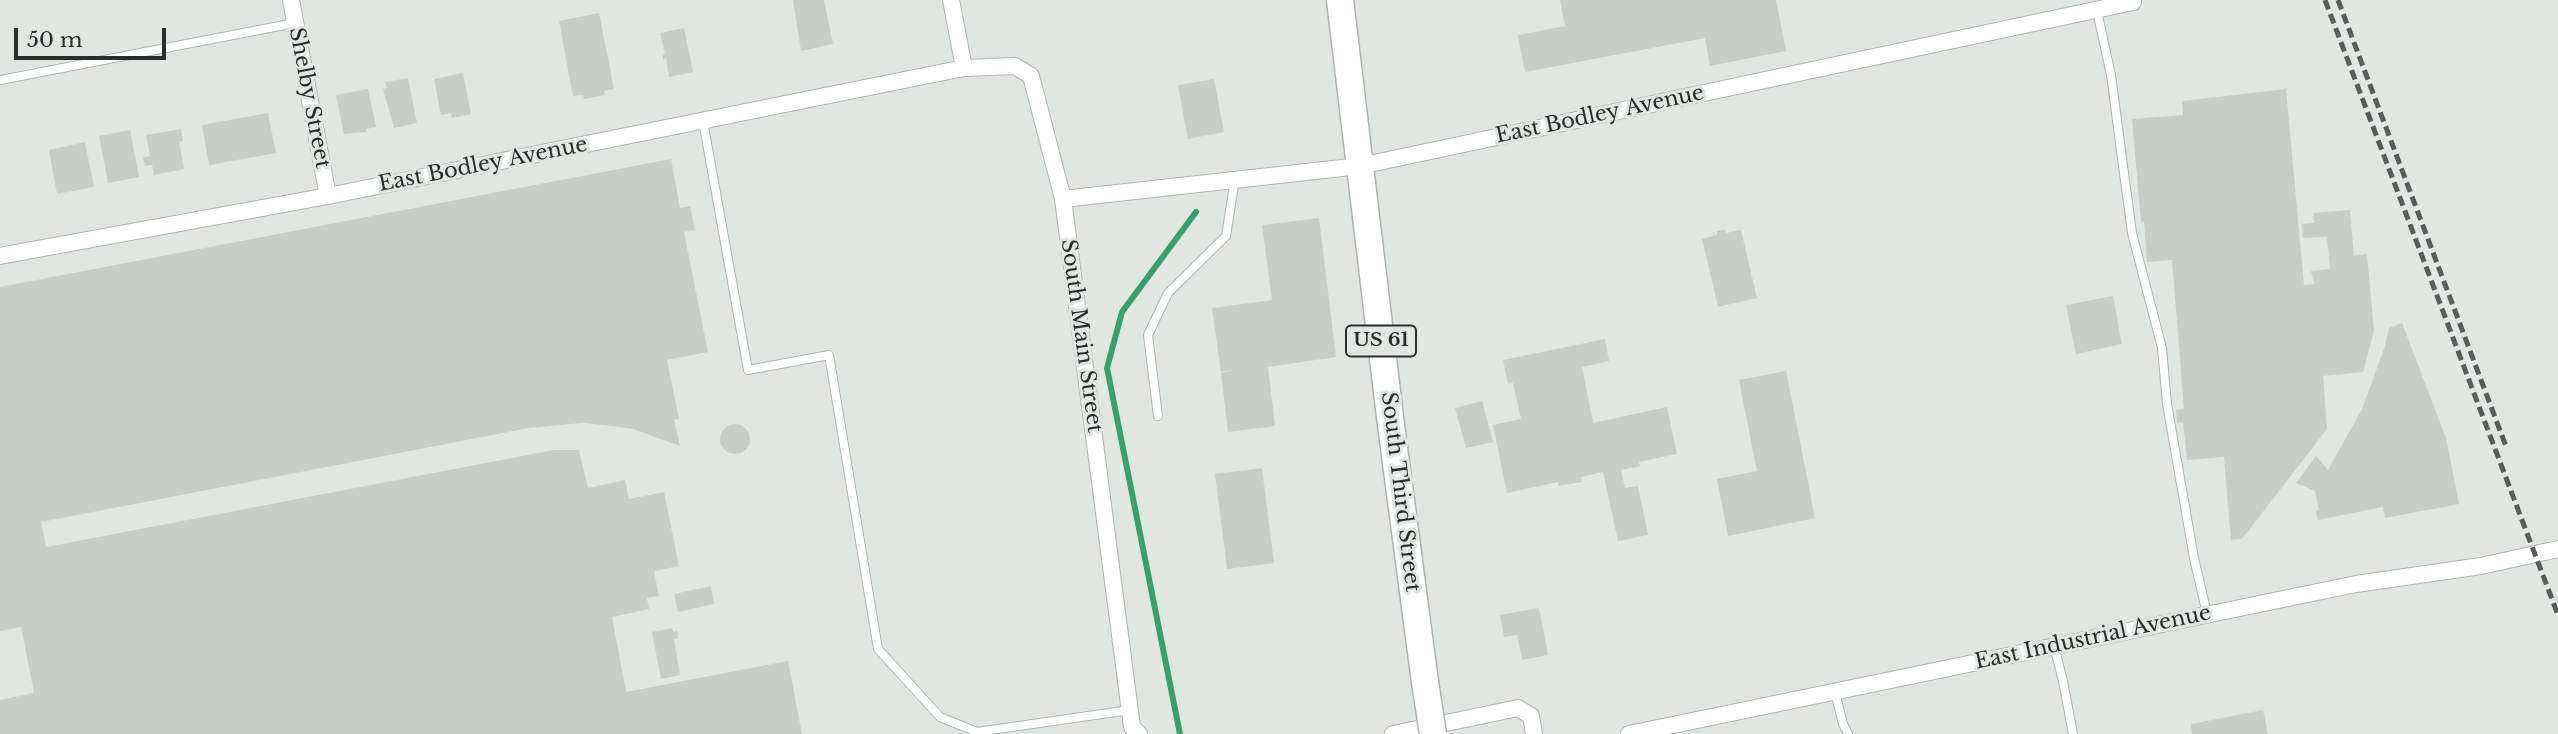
<!DOCTYPE html>
<style>
body{margin:0}
#map{position:relative;width:2558px;height:734px;overflow:hidden;background:#e1e6e3;font-family:"Libre Baskerville",serif}
canvas{display:block}
.scale{position:absolute;left:14px;top:28px;width:152px;height:32px;box-sizing:border-box;border:4px solid #2b2d2c;border-top:0;padding-left:9px;font-size:21px;line-height:24px;white-space:nowrap;color:#2b2d2c;-webkit-text-stroke:5px #e1e6e3;paint-order:stroke}
</style>
<div id="map">
<canvas width="2558" height="734"></canvas>
<div class="scale">50 m</div>
</div>
<script>
const c = document.querySelector('canvas').getContext('2d');
c.lineJoin = 'round';
function toPath(rows) {
  const path = new Path2D();
  for (const r of rows) {
    if (r.length === 3) {
      path.moveTo(r[0] + r[2], r[1]);
      path.arc(r[0], r[1], r[2], 0, 2 * Math.PI);
      continue;
    }
    path.moveTo(r[0], r[1]);
    for (let i = 2; i < r.length; i += 2) path.lineTo(r[i], r[i + 1]);
  }
  return path;
}
function stroke(path, color, width, dash) {
  c.strokeStyle = color;
  c.lineWidth = width;
  c.lineCap = dash ? 'butt' : 'round';
  c.setLineDash(dash || []);
  c.stroke(path);
}
function fillPath(path, color) {
  c.fillStyle = color;
  c.fill(path, 'evenodd');
}
function label(font, color, halo, rows, align = 'center') {
  c.font = font + ' "Libre Baskerville",serif';
  c.lineWidth = 6;
  c.setLineDash([]);
  c.textBaseline = 'middle';
  c.strokeStyle = halo;
  c.fillStyle = color;
  for (const [text, x, y, turn = 0] of rows) {
    c.save();
    c.translate(x, y);
    c.rotate((+turn || 0) * Math.PI / 180);
    c.textAlign = isNaN(turn) ? turn : align;
    if (halo) c.strokeText(text, 0, 0);
    c.fillText(text, 0, 0);
    c.restore();
  }
}
stroke(toPath([
 [1180,734,1107,368,1122,312,1196,212]
]), '#36a070', 6);
fillPath(toPath([
 [793,0,824,0,833,44,801,51],
 [1560,0,1776,0,1786,51,1710,66,1705,38,1525,72,1518,35,1565,26],
 [599,13,614,89,604,91,605,95,584,99,583,95,573,96,559,21],
 [684,28,693,72,669,77,666,58,663,59,663,55,665,54,660,33],
 [463,73,471,114,452,118,451,113,441,115,434,79],
 [408,78,417,123,394,128,383,89,387,88,385,82],
 [1214,79,1224,132,1188,139,1178,85],
 [368,89,376,127,366,129,367,132,344,134,336,95],
 [2286,89,2304,285,2314,284,2311,271,2330,269,2327,237,2303,238,2302,224,2314,223,2313,213,2350,210,2354,256,2367,254,2374,331,2363,372,2323,376,2327,429,2242,539,2231,540,2224,457,2187,460,2183,422,2177,423,2176,410,2184,409,2172,260,2147,262,2144,221,2141,222,2132,119,2183,115,2182,101],
 [268,113,276,153,209,165,202,125],
 [181,129,183,141,179,142,184,169,154,175,152,165,145,166,143,157,150,156,146,135],
 [130,130,139,177,108,183,99,136],
 [85,142,94,187,57,194,49,150],
 [671,159,680,208,690,206,695,230,684,232,708,352,667,360,679,419,674,420,680,446,633,429,613,426,582,423,529,428,41,522,46,547,554,450,579,450,588,488,625,480,629,499,664,492,679,566,654,571,659,596,647,598,649,609,612,617,626,692,788,661,802,734,0,734,0,700,34,693,21,627,0,631,0,287],
 [1319,218,1336,357,1268,367,1275,426,1228,432,1221,373,1233,370,1221,372,1212,308,1272,300,1262,225],
 [1725,230,1726,233,1741,230,1757,298,1718,307,1702,239,1717,235,1717,231],
 [2113,296,2122,344,2076,354,2066,305],
 [2402,323,2446,438,2459,504,2385,518,2383,507,2318,520,2316,511,2319,510,2315,491,2296,483,2316,456,2328,470,2362,409,2385,346,2389,328],
 [1605,339,1609,361,1582,367,1593,423,1667,407,1677,454,1639,462,1640,466,1621,470,1625,488,1638,486,1648,535,1618,541,1603,472,1581,477,1582,482,1559,486,1558,482,1507,493,1493,425,1521,419,1513,383,1508,384,1503,360],
 [1786,371,1815,518,1728,536,1717,479,1757,471,1739,380],
 [1482,401,1493,442,1466,448,1455,408],
 [735,439,15],
 [1262,468,1274,563,1227,569,1215,474],
 [711,586,714,604,678,612,674,594],
 [1539,608,1548,655,1522,660,1517,635,1504,637,1500,615],
 [672,628,673,632,677,631,678,638,674,639,680,675,661,679,652,632],
 [2263,710,2268,734,2192,734,2191,724]
]), '#c7ccc9');
const service = toPath([
 [2097,11,2111,75,2132,233,2162,348,2167,404,2194,558,2207,614],
 [0,80,295,23],
 [703,121,748,370,829,355,878,649,940,717,977,732,1130,710],
 [1158,416,1148,335,1168,293,1226,236,1235,179],
 [2054,646,2063,681,2073,734],
 [1835,692,1843,724,1848,734]
]);
const minor = toPath([
 [291,0,328,196],
 [951,0,964,68],
 [1063,199,1360,166,2133,2],
 [0,256,328,196,964,68,1015,66,1031,76,1063,199,1132,727,1139,734],
 [1393,734,1518,708,1531,716,1534,734],
 [1629,734,2356,584,2481,566,2558,549]
]);
const primary = toPath([
 [1340,0,1391,425,1425,682]
]);
stroke(service, '#afb4b1', 10);
stroke(minor, '#afb4b1', 18);
stroke(primary, '#afb4b1', 29);
stroke(service, '#fff', 8);
stroke(minor, '#fff', 16);
stroke(primary, '#fff', 26);
stroke(toPath([
 [2325,0,2558,615],
 [2338,0,2507,449]
]), '#5a5c5b', 5, [10, 5]);
const primaryBridge = toPath([
 [1425,682,1433,734]
]);
stroke(primaryBridge, '#afb4b1', 29, []);
stroke(primaryBridge, '#fff', 26);
for (const [x, y, w] of [
 [1381,341,70]
]) {
  const box = new Path2D();
  box.roundRect(x - w / 2, y - 15.5, w, 31, 5);
  c.fillStyle = '#e1e6e3';
  c.fill(box);
  stroke(box, '#2b2d2c', 2);
}
label('bold 19px', '#2b2d2c', null, [
 ["US 61",1381,341]
]);
label('21px', '#2b2d2c', '#e1e6e3', [
 ["Shelby Street",309,98,79],
 ["East Bodley Avenue",1600,115,-12],
 ["East Bodley Avenue",483,165,-11],
 ["South Main Street",1081,336,82],
 ["South Third Street",1400,492,83],
 ["East Industrial Avenue",2093,638,-12]
]);
</script>
